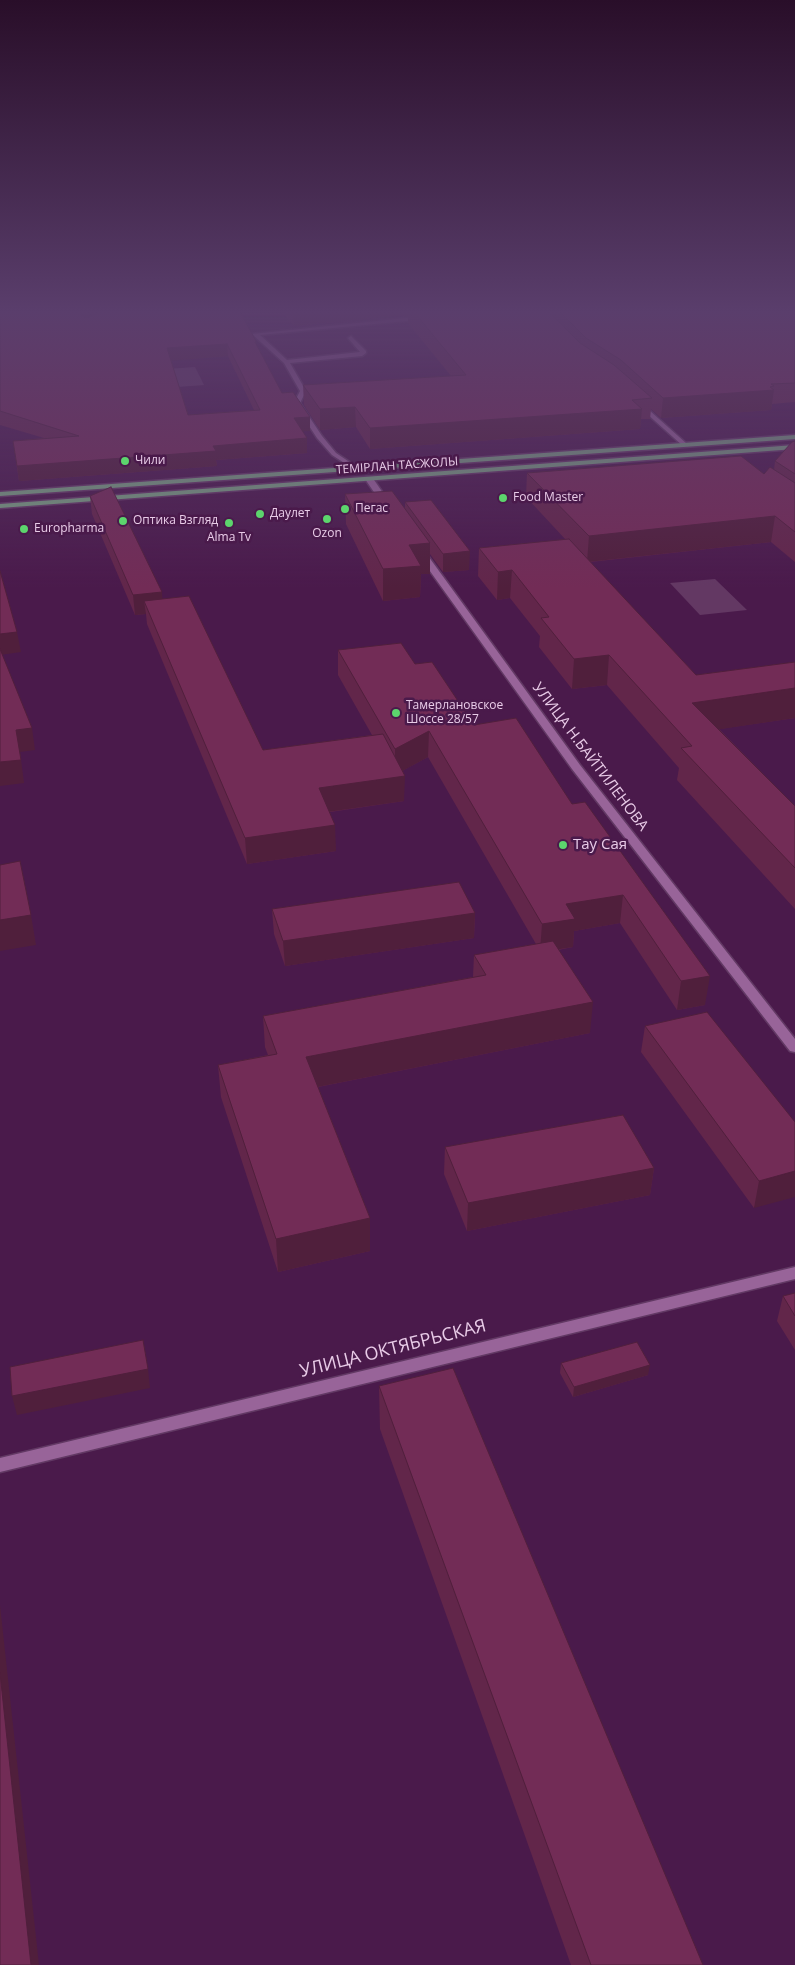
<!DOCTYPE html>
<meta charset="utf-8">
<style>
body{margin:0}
canvas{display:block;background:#4a1a4b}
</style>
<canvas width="795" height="1965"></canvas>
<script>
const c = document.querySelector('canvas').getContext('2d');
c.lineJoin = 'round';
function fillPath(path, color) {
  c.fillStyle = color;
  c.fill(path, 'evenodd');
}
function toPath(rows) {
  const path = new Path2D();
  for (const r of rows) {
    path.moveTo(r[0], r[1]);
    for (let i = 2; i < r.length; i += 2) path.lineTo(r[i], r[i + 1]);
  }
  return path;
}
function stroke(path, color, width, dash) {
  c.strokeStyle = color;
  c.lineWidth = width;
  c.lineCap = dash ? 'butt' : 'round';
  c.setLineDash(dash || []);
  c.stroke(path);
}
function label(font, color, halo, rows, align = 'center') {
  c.font = font + ' "Open Sans",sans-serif';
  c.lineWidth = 5;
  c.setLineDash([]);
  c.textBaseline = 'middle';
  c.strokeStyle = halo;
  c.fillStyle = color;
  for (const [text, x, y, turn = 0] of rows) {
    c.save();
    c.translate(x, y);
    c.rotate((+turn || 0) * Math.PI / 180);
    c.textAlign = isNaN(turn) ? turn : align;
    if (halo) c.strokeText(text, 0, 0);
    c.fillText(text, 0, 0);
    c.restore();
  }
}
fillPath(toPath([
 [195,367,204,385,57,396,53,377],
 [715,579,747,610,700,615,670,583]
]), '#633863');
const minor = toPath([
 [425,316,427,319,260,335,287,360,360,352,348,338,351,336,366,351,366,353,362,356,290,363,306,391,300,403,322,436,336,453,357,467,357,469,355,470,332,455,317,438,294,403,300,391,284,363,252,334,425,316],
 [636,402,640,402,687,444,687,446,683,446,636,404,636,402],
 [366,477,372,477,392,506,391,508,385,508,365,479,366,477],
 [417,549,423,549,580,765,795,1039,795,1052,790,1051,572,769,417,553,417,549],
 [795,1267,795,1279,0,1472,0,1458,795,1267]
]);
const major = toPath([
 [795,435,795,439,0,496,0,492,795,435],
 [795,445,795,449,0,508,0,504,795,445]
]);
stroke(minor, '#623964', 3);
stroke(major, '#623964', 3);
fillPath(minor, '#986499');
fillPath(major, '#789e80');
fillPath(toPath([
 [0,312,256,341,256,345,282,393,310,417,310,431,303,431,307,453,216,460,217,466,19,481,13,441,44,438,0,425],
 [228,356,254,410,188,415,171,360],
 [283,312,795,312,795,402,772,404,771,410,661,418,651,409,650,419,641,419,640,429,370,449,356,427,320,430,304,405,303,385,451,376,408,323,408,317,404,317,402,315,294,326],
 [795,441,795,562,771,542,590,562,696,675,795,662,795,718,719,729,795,806,795,909,677,780,679,768,607,685,572,689,539,647,540,636,510,598,497,600,478,576,479,548,566,540,526,497,527,473,764,474,774,470,775,461],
 [345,494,405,509,405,502,469,570,443,572,430,554,430,574,421,574,420,597,383,601,346,524],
 [90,496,162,592,162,599,263,750,372,735,338,675,338,650,415,664,474,725,572,804,705,1005,677,1010,620,923,574,931,573,947,558,950,590,1033,318,1087,370,1218,370,1251,278,1272,221,1097,218,1065,268,1055,265,1047,263,1016,473,977,474,955,536,944,428,757,402,771,404,801,330,812,336,851,247,864,147,624,146,614,135,615,92,514],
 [272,909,475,913,474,938,285,966,274,934],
 [645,1026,795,1122,754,1208,641,1052],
 [445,1147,654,1168,650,1195,467,1231,444,1174],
 [795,1293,795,1350,777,1321,783,1296],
 [561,1363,648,1375,573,1397,560,1373],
 [379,1386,703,1965,571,1965,380,1429]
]), '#62264a');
fillPath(toPath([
 [84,312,112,312,82,328,81,316,82,313],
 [293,312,402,312,402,315,294,326],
 [404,312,408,312,408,317,404,317],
 [227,344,228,356,168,361,167,348],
 [774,390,771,410,661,418,663,398],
 [355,407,356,427,320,430,320,409],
 [642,409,640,429,370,449,370,428],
 [310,417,310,431,295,432,294,418],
 [307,438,307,453,216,460,217,466,19,481,17,466,213,446],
 [775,516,771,542,587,562,589,536],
 [430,543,430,574,421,574,420,597,383,601,383,569,409,545],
 [470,551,469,570,443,572,443,554],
 [512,570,510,598,497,600,498,572],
 [162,592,163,611,144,601,146,614,135,615,133,595],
 [17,632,21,652,0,655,0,634],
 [609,655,607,685,572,689,574,659],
 [795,688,795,718,688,734,692,703],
 [32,728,35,750,20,752,24,783,0,786,0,762,16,730],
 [429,731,428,757,395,775,395,749],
 [405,776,404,801,320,813,319,788],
 [335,825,336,851,247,864,245,838],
 [623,895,620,923,574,931,573,947,540,952,542,924,566,904],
 [475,913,474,938,285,966,283,941],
 [31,915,36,945,0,951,0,920],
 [710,976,705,1005,677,1010,681,981],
 [593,1002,590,1033,307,1089,306,1057],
 [654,1168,650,1195,467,1231,468,1203],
 [795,1171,795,1197,754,1208,759,1181],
 [370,1218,370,1251,278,1272,276,1239],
 [650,1365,648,1375,573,1397,574,1387],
 [148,1369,150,1388,17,1415,12,1396],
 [0,1605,39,1965,31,1965,0,1673]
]), '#501f3c');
const building = toPath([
 [0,312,84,312,82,313,81,316,88,318,100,312,240,312,256,341,255,342,282,393,293,392,310,417,294,418,307,438,213,446,216,451,17,466,13,441,79,436,0,411,0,312],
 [227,344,260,410,188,415,167,348,227,344],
 [414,312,549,312,580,343,614,365,652,398,632,400,642,409,370,428,355,407,320,409,303,385,466,375,414,312],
 [560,312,795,312,795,383,771,384,774,386,770,387,774,390,663,398,621,360,586,338,560,312],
 [795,441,795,474,775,461,792,442,795,441],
 [741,456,764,474,770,467,795,483,795,532,775,516,589,536,527,473,741,456],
 [111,487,162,592,133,595,90,496,111,487],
 [392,491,430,543,409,545,421,566,383,569,345,494,392,491],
 [431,500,470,551,443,554,405,502,431,500],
 [569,539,696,675,795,662,795,688,692,703,795,806,795,868,681,748,692,746,609,655,574,659,541,618,549,617,512,570,498,572,479,548,569,539],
 [0,571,17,632,0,634,0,571],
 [189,596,263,750,383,734,405,776,319,788,335,825,245,838,144,601,189,596],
 [401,643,415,664,432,662,474,725,516,718,572,804,585,802,710,976,681,981,623,895,566,904,575,919,542,924,429,731,395,749,338,650,401,643],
 [0,649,32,728,16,730,21,760,0,762,0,649],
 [20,861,31,915,0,920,0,865,20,861],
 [459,882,475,913,283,941,272,909,459,882],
 [553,941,593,1002,306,1057,370,1218,276,1239,218,1065,277,1054,263,1016,486,975,474,955,553,941],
 [707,1012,795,1122,795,1171,759,1181,645,1026,707,1012],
 [623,1115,654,1168,468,1203,445,1147,623,1115],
 [795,1293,795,1316,783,1296,795,1293],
 [143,1340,148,1369,12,1396,10,1367,143,1340],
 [637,1342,650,1365,574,1387,561,1363,637,1342],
 [453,1368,703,1965,591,1965,379,1386,453,1368],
 [0,1673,31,1965,0,1965,0,1673]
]);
fillPath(building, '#722c56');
stroke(building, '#501f3c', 1);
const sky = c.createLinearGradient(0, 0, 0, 588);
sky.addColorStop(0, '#290e29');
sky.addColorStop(0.53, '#5a3e6c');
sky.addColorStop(1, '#5a3e6c00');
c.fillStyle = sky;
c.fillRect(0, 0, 795, 588);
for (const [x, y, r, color] of [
 [125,461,5,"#5cd56d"],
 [503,498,5,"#5cd56d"],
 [345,509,5,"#5cd56d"],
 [260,514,5,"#5cd56d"],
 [327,519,5,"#5cd56d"],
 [123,521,5,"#5cd56d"],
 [229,523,5,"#5cd56d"],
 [24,529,5,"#5cd56d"],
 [396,713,5,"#5cd56d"],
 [563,845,5,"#5cd56d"]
]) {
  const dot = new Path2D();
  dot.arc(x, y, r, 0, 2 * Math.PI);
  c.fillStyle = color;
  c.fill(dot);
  stroke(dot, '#4a1a4b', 2);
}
label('12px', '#e9cce8', '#4a1a4b', [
 ["Чили",135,461],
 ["Food Master",513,498],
 ["Пегас",355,509],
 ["Даулет",270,514],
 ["Оптика Взгляд",133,521],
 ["Europharma",34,529],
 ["Ozon",327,534,"center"],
 ["Alma Tv",229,538,"center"],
 ["Тамерлановское",406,706],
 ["Шоссе 28/57",406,720]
], 'left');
label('12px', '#e9cce8', '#4a1a4b', [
 ["ТЕМІРЛАН ТАСЖОЛЫ",397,466,-4]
]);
label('15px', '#e9cce8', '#4a1a4b', [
 ["УЛИЦА Н.БАЙТИЛЕНОВА",590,757,53]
]);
label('15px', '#e9cce8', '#4a1a4b', [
 ["Тау Сая",573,845]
], 'left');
label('18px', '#e9cce8', '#4a1a4b', [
 ["УЛИЦА ОКТЯБРЬСКАЯ",393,1349,-14]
]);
</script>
